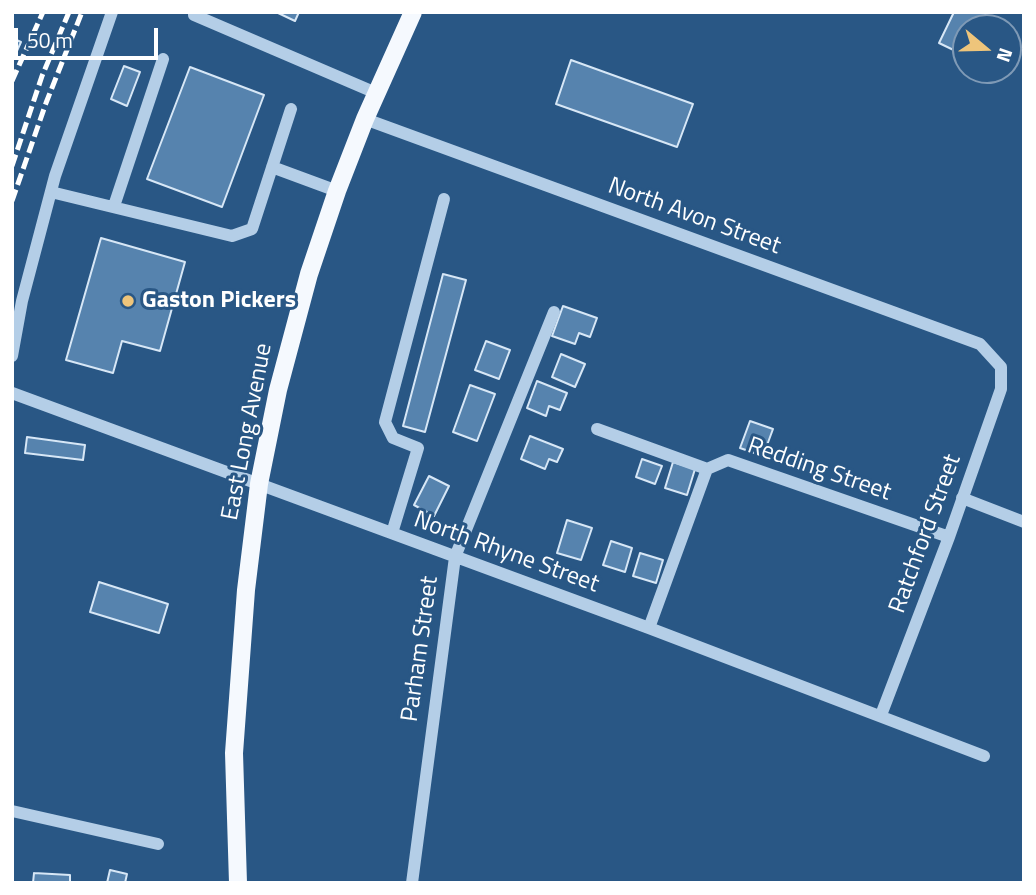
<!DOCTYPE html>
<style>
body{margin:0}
#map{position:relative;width:1036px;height:895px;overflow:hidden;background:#295785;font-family:"Titillium Web",sans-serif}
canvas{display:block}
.frame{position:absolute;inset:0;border:14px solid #fff;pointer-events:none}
.north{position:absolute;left:952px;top:14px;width:70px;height:70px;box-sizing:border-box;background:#295785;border:2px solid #7f9ab6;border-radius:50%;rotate:109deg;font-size:19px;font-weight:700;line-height:28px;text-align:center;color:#fff}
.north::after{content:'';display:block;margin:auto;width:24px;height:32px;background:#eec57b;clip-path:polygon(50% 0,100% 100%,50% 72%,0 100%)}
.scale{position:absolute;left:14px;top:28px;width:144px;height:32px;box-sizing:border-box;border:4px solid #fff;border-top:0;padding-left:9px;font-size:21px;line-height:24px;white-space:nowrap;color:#fff;-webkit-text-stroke:5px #295785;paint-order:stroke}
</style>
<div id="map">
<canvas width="1036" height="895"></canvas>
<div class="frame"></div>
<div class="north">N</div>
<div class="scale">50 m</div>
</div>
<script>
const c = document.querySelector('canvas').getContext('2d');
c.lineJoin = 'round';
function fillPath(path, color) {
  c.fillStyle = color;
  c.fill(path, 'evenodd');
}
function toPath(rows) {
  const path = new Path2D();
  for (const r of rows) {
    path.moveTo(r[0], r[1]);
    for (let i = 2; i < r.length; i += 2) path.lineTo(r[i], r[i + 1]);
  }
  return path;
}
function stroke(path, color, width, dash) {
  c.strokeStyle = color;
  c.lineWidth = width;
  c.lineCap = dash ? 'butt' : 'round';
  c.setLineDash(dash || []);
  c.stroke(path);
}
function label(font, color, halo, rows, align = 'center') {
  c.font = font + ' "Titillium Web",sans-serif';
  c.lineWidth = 6;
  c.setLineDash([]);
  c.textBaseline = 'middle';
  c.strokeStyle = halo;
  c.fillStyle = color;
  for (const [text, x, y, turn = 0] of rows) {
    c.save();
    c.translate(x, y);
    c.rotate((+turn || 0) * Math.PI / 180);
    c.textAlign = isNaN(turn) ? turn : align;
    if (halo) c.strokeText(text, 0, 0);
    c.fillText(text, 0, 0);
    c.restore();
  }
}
const building = toPath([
 [276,12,299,12,295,21,276,12],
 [954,12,987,12,979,28,966,28,966,56,939,43,954,12],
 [12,38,21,42,12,62,12,38],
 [571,60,693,104,677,147,556,104,571,60],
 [124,66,140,72,127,106,111,99,124,66],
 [190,67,264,95,222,207,147,179,190,67],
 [101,238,185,262,160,351,122,341,113,373,66,360,101,238],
 [443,274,466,280,425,432,403,426,443,274],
 [563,306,597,318,590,337,579,333,575,344,552,336,563,306],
 [486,341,510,350,499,379,475,370,486,341],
 [561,354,585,364,575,387,552,377,561,354],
 [537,381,567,393,560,410,549,406,546,416,527,408,537,381],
 [470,385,495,394,477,441,453,432,470,385],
 [750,421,773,429,763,456,740,448,750,421],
 [530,436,563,449,557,462,549,459,545,469,521,459,530,436],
 [27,437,85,445,83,460,25,453,27,437],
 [642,459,662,466,655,484,636,477,642,459],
 [673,462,695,469,687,495,665,488,673,462],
 [429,476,449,486,434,516,414,505,429,476],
 [567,520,592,528,581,560,557,553,567,520],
 [611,541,632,548,625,572,603,565,611,541],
 [640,553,663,560,656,583,633,576,640,553],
 [99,582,168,604,159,633,90,612,99,582],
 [110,870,127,874,125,883,107,883,110,870],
 [34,873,70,875,70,883,33,883,34,873]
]);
fillPath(building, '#5683ae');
stroke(building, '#d7e7f6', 2);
stroke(toPath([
 [194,12,194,15,376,93],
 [365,119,980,344,1001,367,1001,389,949,537,881,715],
 [272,167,337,191],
 [51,192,232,236,252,229,291,109],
 [114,206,163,59],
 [12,356,22,301,55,176,112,12],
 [12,393,649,628,984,756],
 [597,429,707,469,728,460,949,537],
 [962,498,1024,522],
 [392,533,418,448,393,438,385,422,444,199],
 [649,628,707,469],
 [12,811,158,844],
 [412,883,455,557,554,312]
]), '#b4cee7', 12);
stroke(toPath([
 [238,883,234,753,246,590,259,484,278,390,309,274,337,191,365,119,413,12]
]), '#f5f9fe', 18);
stroke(toPath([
 [12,81,43,12],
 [12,166,42,76,69,12],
 [12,201,46,103,82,12]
]), '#fff', 5, [12, 5]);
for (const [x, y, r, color] of [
 [128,301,7,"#eec57b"]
]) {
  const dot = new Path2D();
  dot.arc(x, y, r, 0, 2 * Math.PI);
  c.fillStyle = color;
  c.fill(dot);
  stroke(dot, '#295785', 2.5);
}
label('24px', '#fff', '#295785', [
 ["North Avon Street",694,217,20],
 ["East Long Avenue",248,432,-79],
 ["Redding Street",819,470,19],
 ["Ratchford Street",926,534,-70],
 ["North Rhyne Street",506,553,20],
 ["Parham Street",421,649,-82]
]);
label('bold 24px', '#fff', '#295785', [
 ["Gaston Pickers",142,301]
], 'left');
</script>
